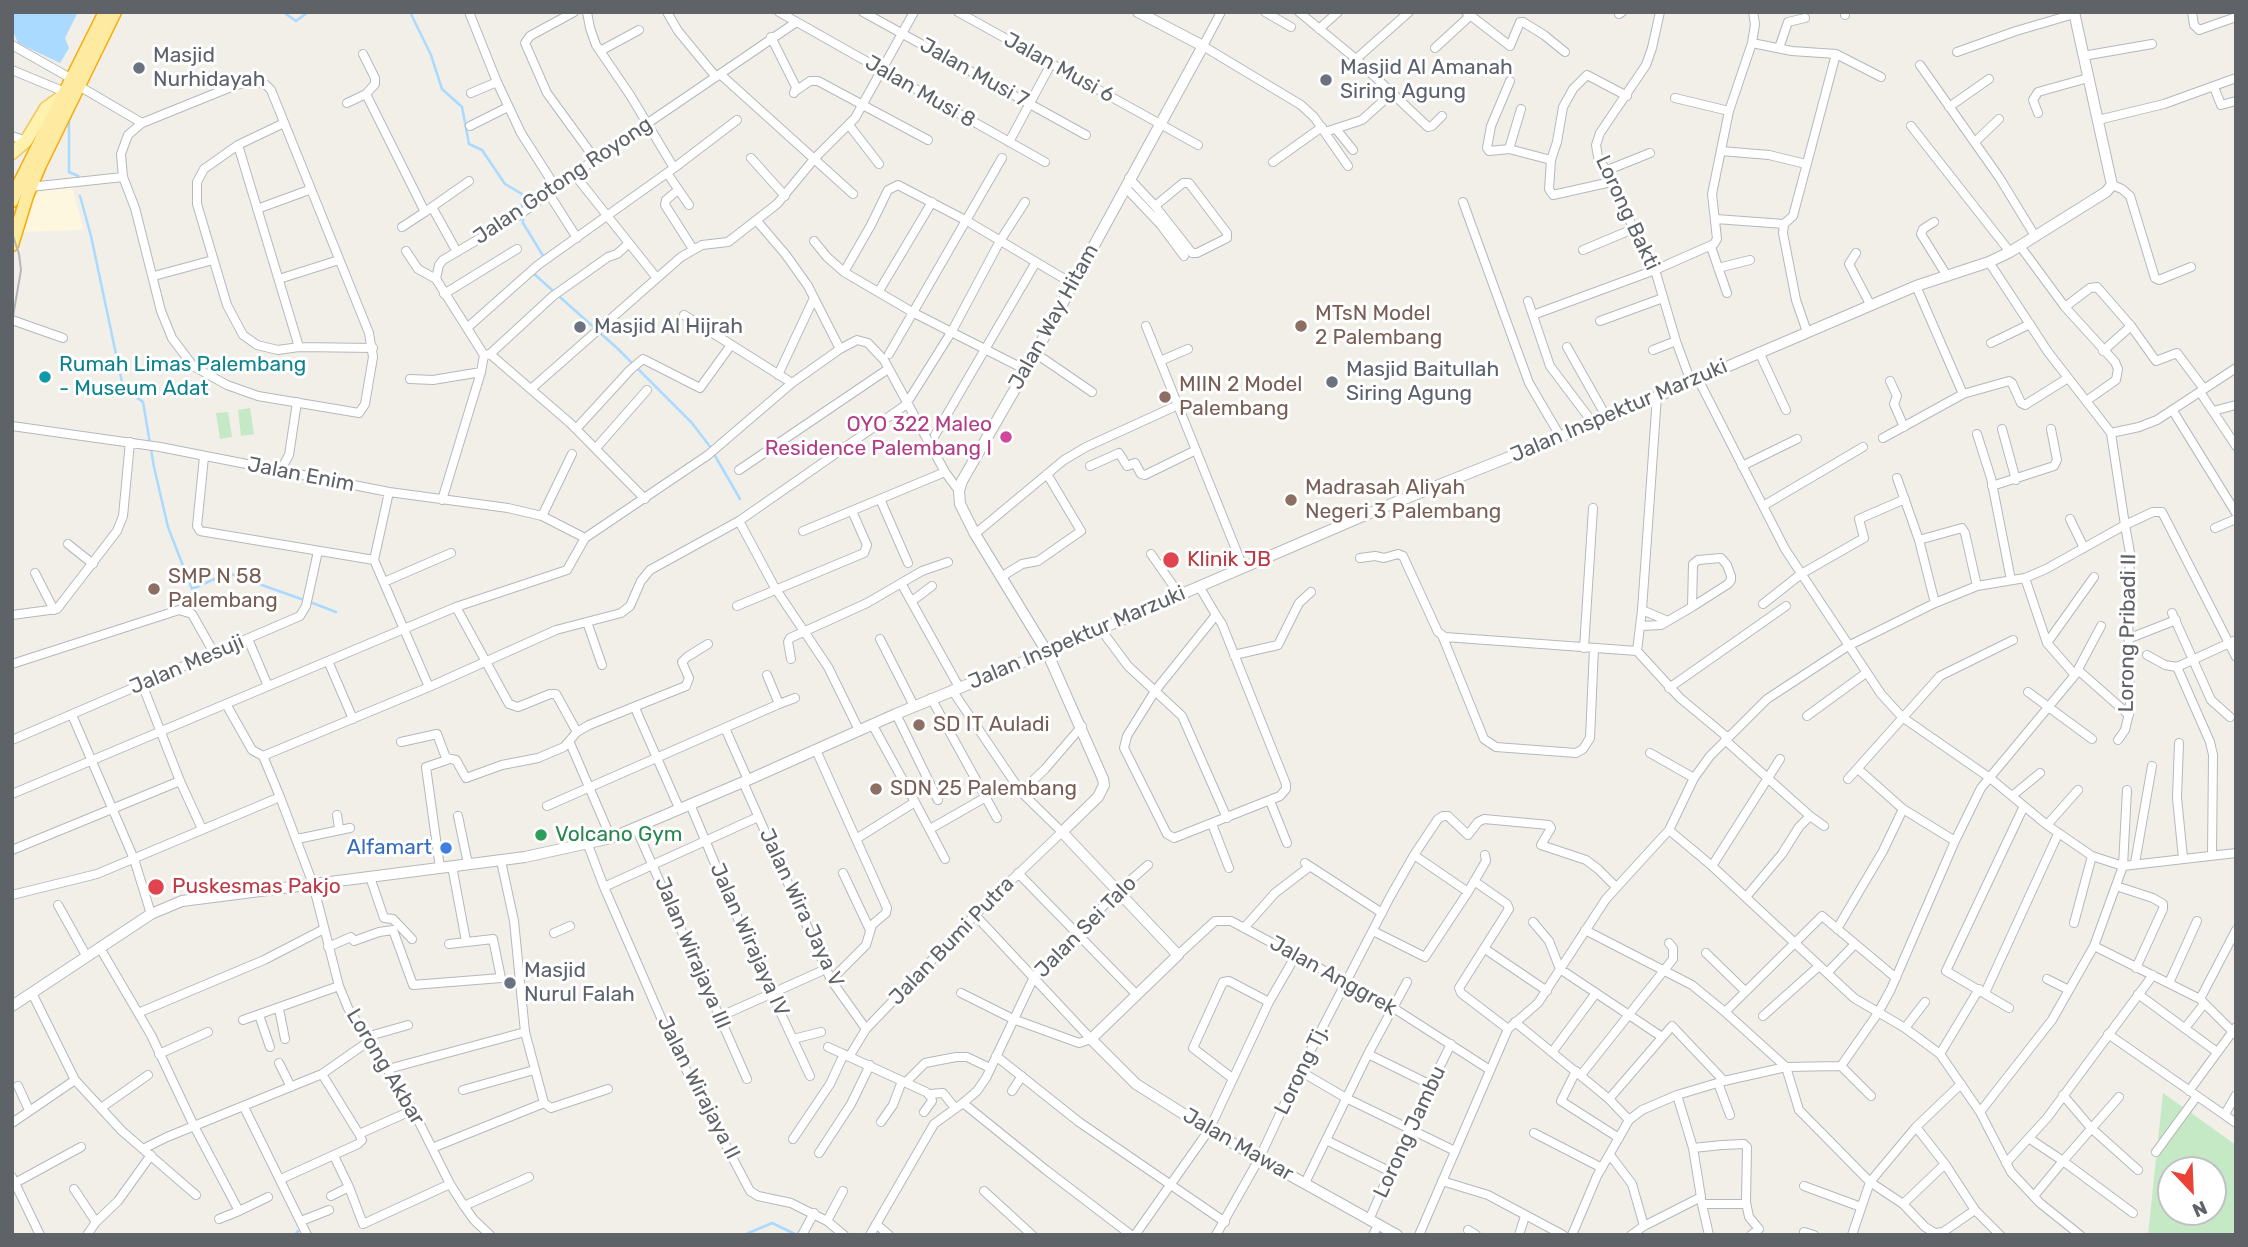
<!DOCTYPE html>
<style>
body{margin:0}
#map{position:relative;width:2248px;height:1247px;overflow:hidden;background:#f1efe8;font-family:Rubik,sans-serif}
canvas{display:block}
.frame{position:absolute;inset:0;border:14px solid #5f6368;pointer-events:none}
.north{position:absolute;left:2157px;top:1156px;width:70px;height:70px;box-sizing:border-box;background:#fff;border:2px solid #bfc1c3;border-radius:50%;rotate:157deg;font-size:19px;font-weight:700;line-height:28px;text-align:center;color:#5f6368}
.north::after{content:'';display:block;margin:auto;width:24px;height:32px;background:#ea4335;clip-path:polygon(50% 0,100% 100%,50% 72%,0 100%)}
</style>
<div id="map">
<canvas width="2248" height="1247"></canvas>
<div class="frame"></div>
<div class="north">N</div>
</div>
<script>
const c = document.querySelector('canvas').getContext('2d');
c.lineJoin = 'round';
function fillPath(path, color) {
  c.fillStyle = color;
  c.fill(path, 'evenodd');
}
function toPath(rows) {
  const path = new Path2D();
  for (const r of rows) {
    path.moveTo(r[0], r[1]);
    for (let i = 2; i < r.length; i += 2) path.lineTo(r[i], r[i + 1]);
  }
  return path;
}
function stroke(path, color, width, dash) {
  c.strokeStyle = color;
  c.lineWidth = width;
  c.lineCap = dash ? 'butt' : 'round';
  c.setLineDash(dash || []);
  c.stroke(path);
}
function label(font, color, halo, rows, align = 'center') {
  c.font = font + ' Rubik,sans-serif';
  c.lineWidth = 6;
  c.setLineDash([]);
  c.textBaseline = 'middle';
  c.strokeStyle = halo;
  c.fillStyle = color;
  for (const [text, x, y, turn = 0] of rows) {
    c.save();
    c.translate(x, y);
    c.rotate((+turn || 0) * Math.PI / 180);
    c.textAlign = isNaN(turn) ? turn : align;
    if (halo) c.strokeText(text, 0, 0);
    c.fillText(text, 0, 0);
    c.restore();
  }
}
fillPath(toPath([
 [72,187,84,230,20,232,34,190]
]), '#fef7e0');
fillPath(toPath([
 [250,408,254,434,241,436,238,410],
 [228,412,232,437,220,439,216,413],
 [2163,1093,2236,1145,2236,1235,2148,1235],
 [2171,1170,2213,1170,2213,1212,2171,1212]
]), '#c5e8c5');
fillPath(toPath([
 [12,12,78,12,65,38,69,48,60,63,18,43,12,29]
]), '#aadaff');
stroke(toPath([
 [283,12,296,21,308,12],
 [410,12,431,55,442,89,462,107,469,144,482,150,505,184,522,194,522,209],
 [69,120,69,172,78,176],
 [80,196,91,236,123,387,143,402,154,467,168,527,192,589,228,573,304,600],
 [523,216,523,223,545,259],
 [534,272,533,273,617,348,692,423,711,448],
 [714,454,740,499],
 [310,602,336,612],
 [295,1235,298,1231],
 [744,1235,772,1223,797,1235]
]), '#aadaff', 2.5);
const minor = toPath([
 [469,12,497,82,521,133,556,188],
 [574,12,530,36,525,43,547,93,595,159],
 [587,12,590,28,596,45,630,95,674,168],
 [667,12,678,31,716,77],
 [779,12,1045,162],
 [863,12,1086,135],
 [958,12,1198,145],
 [1221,12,1203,46,1301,105,1314,117,1348,166],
 [1265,12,1291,27],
 [1299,12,1356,59,1428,127,1432,126,1442,116],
 [1466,12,1510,46,1520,22,1523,22,1544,35,1565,52],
 [1660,12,1652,48,1646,65,1600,133,1596,145,1598,157,1620,194,1633,229,1655,270,1676,341,1691,382],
 [2192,12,2194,25,2199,30,2236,17],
 [1619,14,1622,12],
 [1845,15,1845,12],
 [1319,29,1338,12],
 [771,37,796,87,794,93],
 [1752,43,1792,51,1836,54,1881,77],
 [12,45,72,79],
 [1435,48,1472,14],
 [1779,48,1788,22,1805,18],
 [600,51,639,30],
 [1957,52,2016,31,2074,14],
 [2083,56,2152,44],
 [1356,59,1409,12],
 [1920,65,1999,177,2035,236],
 [12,70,65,92],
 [720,74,853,194],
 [255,81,266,85,271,90,369,333,373,357,365,404,359,413,258,396,227,385,193,366,172,338,161,311,135,208,123,177,121,154,125,143,128,135,142,123,236,85,255,81],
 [1510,81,1491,126,1487,148,1489,151,1509,149,1551,160],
 [79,86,142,123],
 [2214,87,2221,105,2236,101],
 [797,90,810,81,818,81,928,140],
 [471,93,497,82],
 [366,94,425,212,432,207,457,252],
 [1675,98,1729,111],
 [347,103,366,94,375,84,375,78,363,54],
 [1949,107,1989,79],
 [2038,113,2033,100,2038,92,2088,78],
 [2098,120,2164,104,2236,78],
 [284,123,238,145,204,169,197,182,197,204,227,305,243,335,257,345,278,350,299,347,373,348],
 [849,125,879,164],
 [470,126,508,107],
 [1911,126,2010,252],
 [1336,129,1353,150],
 [1325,132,1362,120,1392,93],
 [12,136,26,141],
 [1009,142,1051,64],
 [1975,142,1999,119],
 [238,145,299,347],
 [1509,149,1521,109],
 [1721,151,1769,155,1806,164],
 [751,158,785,196],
 [1273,162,1322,127],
 [1605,171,1650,153],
 [667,173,689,205],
 [574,174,656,277],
 [1129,178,1155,206,1192,253,1197,253,1227,238,1227,233,1189,183,1183,183,1155,206],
 [1611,182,1553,195,1549,189,1551,160,1557,142,1563,107,1573,89,1587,75,1627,96],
 [2112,185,2122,189,2130,196,2155,278,2159,280,2191,267],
 [30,187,123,177],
 [1125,187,1161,225,1184,256],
 [678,190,666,200,665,205,693,249],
 [549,194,577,238],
 [1463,202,1529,383,1560,436],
 [432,207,469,181],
 [257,209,309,190],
 [1716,219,1784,224],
 [757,221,786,255,808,286,840,349],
 [1934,222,1923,229,1921,234,1947,276],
 [402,227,425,212],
 [814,241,827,257,844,272,914,313,1026,370],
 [2020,246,2065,307,2115,362,2118,369,2116,380,2086,401],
 [1711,247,1727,293],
 [1583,250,1633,229],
 [406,251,418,269,436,279],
 [1856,253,1849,264,1871,306],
 [1989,262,2048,352,2111,433,2139,427,2157,420,2236,368],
 [1718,268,1750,260],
 [844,272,871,225,888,190,898,185,967,221,1073,284],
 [154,276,213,260],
 [279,279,339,260],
 [879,291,932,202],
 [444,294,517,249],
 [1528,301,1550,366,1593,423],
 [2065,307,2090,288,2097,287,2131,326,2156,361,2177,353,2204,389],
 [684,315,792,383],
 [1533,315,1655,270,1714,244,1717,239,1712,194,1729,111,1752,43,1755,24,1753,12],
 [12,320,63,338],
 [1600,321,1663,298],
 [1146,326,1243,567],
 [467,328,538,265,674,168,737,120],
 [1807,332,1796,300,1783,233,1784,224,1793,216,1836,54],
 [1991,343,2030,324],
 [1567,347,1607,418],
 [1653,350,1676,341],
 [2103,351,2131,326],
 [1759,352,1786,410],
 [1035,353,1092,392],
 [490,354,570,423,645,499],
 [889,354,1002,158],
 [485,355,490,354,553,296,608,257,617,254,628,244],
 [1160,361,1188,349],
 [778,375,814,298],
 [410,379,433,380,481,372],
 [1698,379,1785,549,1881,694,1902,717,1990,778,2047,825,2092,856,2123,866,2236,853],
 [1890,381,1897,396,1894,404,1904,427],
 [531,389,681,257,702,245,728,242,777,204,815,158,855,118,914,12],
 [2200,392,2236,446],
 [1963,394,2009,381,2012,383,2021,403,2025,405,2068,378],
 [1657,396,1642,610,1637,651,1680,698,1727,737],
 [910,398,952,331,1000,241,1025,202],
 [2173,411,2236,513],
 [2213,411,2236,405],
 [12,426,160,447,389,492,508,508,542,516,585,538],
 [576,429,630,370,643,359,700,388,731,345],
 [2002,429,2016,480],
 [1977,434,1991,478,2011,580],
 [935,435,1036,262],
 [1883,438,1963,394,1916,286],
 [596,448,647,390],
 [204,457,197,526,200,531,374,560],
 [1090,466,1119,453,1127,466,1135,463,1141,474,1145,475,1196,450],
 [1742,466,1797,439],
 [739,470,888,369],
 [280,471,289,455,297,402],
 [1897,478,1919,540,1935,603],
 [1992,486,2054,466,2057,460,2051,429],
 [389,492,374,560,429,687],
 [880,499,908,563],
 [442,500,481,372,484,355,436,279,439,265,443,260,518,216,595,159,795,23],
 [1763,506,1863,447],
 [542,516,572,454],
 [2070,519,2084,548],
 [739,521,775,588,828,667,859,730],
 [2215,528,2236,519],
 [803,531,945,472],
 [975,534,1064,460,1086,447,1178,405],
 [1919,540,1962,528,1965,533,1977,586],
 [68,544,93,564],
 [1151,554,1179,594],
 [1360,558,1375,556,1384,558,1398,554,1403,556,1438,632,1445,637,1637,651],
 [35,573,54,610],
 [1001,577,1022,564,1038,561,1081,531,1047,474],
 [2025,578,2047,643,2075,675],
 [384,582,451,553],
 [901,583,959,687],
 [1199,586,1216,615,1222,624,1286,784,1286,789,1280,796,1174,838,1167,834,1124,748,1127,736,1155,691,1216,615],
 [912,601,932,586],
 [1763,604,1801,574,1864,538,1859,519,1905,499],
 [737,606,864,553,867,545,852,511],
 [456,607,509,704,518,707,550,694,556,694,577,732],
 [1642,610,1668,621,1692,607,1728,584,1731,580,1731,576,1727,565,1721,558,1698,560,1693,564,1692,607],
 [2172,613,2211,700,2230,717],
 [12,615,57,609,117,531,123,516,130,442],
 [587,622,602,665],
 [1640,626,1661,625,1668,621],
 [1099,627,1128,666,1182,716,1227,818],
 [1442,635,1484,739,1496,747,1576,753,1583,749,1590,738,1594,648],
 [2130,638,2176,620],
 [248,639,268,686],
 [880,639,914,706],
 [2047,643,2094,577],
 [1584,648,1593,508],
 [1234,655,1278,645,1299,603,1311,592],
 [2147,655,2165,665,2177,667,2236,640],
 [791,659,788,642,790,638,867,603,922,571,948,562],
 [328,661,353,719],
 [12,664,179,610,192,614,214,653],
 [2177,667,2210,742,2213,755,2212,855],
 [2078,670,2129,715],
 [142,684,180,781,202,829],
 [1669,688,1786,606],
 [2028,692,2092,739],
 [931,698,997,818],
 [226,704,252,750,263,756,280,797,313,884,339,986,348,1008,413,1110,450,1184,464,1206,474,1220,490,1235],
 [779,704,795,698],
 [635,708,679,808],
 [896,714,938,800],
 [72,715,134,859,151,914],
 [1807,716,1866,673],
 [725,728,748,780],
 [12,740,300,616,306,606,318,551],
 [1725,740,1810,816],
 [2118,740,2125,730,2130,709,2128,609,2130,553,2125,525,2153,512,2162,512,2236,657],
 [401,742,437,734,446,758,456,760,466,778,502,765,538,758,564,747,577,732,589,725,686,686,689,678,682,662,687,657,708,644],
 [570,743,611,838],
 [2179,743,2177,798,2183,858],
 [816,750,887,908,886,913,872,925,866,945,831,980],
 [1650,753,1694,778],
 [263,756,429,687,556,630,621,613,630,606,641,581,650,570,739,521,907,404],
 [1858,769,1903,809,1955,841],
 [1848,779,1940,676,2013,640],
 [743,782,831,980,866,1029],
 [1021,792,1045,769,1082,726],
 [12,794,456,607,567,570,585,538,708,455,792,383,840,349,857,340,868,343,884,360,945,472,959,491],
 [2012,796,2040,773],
 [1270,801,1287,843],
 [915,802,945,859],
 [690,804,749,945,810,1076],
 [547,806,779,704,767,675],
 [337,815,339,828],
 [458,816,468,864],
 [1212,824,1229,868],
 [2047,825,2078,790],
 [636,828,747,1079],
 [930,829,986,797],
 [1669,830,1712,866,1854,998,1905,1028,1940,1054,1980,1112,2011,1172,2040,1203,2080,1235],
 [297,839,350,828],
 [856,839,915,802,872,724],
 [588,845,604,887,672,1043,750,1191,758,1196,791,1203,827,1221],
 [12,850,180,781],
 [1414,855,1468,892],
 [501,861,514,921,525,1032,544,1103],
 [1305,863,1382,913],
 [2135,863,2152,766],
 [452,866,466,941],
 [1712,866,1780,759],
 [440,868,426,767,447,760],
 [843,873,870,930],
 [1018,873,1136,994],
 [370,877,384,918,393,919,412,939],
 [1474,881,1507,904,1509,909,1459,988,1461,993,1508,1029],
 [2116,886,2153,898,2163,904,2163,909,2136,968],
 [604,887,758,817],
 [12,895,97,874,280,797],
 [1746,897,1782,854,1799,827,1810,816,1824,826],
 [58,905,87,957],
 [1533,922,1549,941,1560,969,1662,1037],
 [2074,923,2092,856],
 [1244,928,1275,893,1309,867],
 [1837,929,1883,851,1903,809],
 [1585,930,1692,985,1725,1012],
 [1373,931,1425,957,1468,892,1486,861,1485,855],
 [554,933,570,926],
 [2094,946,2200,999,2236,930],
 [328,947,351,937,354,941,379,932,393,930,413,985,501,978,493,939,449,944],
 [100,948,151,1035,194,1126,239,1211,268,1197],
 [1485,949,1547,991],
 [1706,953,1745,991],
 [1178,955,1215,921,1231,921,1392,1007,1490,1070],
 [1827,973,1855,944],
 [1896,978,1822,916,1725,1012,1786,1067,1799,1110,1870,1182,1903,1204,1925,1227,1935,1233,1943,1232,1975,1210],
 [2047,979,2069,990],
 [2169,983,2197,921],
 [32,993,75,1080,122,1131,196,1195],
 [961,993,1013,1019,1079,1043,1091,1039,975,915],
 [1985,993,2058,834],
 [2138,994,2217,1052],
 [2200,999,2236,1035],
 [2009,1008,1946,971,2024,806],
 [279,1009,285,1039],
 [138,1013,264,960,324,929],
 [259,1015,270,1047],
 [1763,1016,1819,966],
 [719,1017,826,969],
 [243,1020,339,986],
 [1515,1022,1609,1099,1629,1120],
 [1905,1028,1925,1002],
 [2185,1028,2204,1004],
 [2108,1034,2236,1123],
 [366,1037,408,1025],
 [793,1039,821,1032],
 [828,1047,926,1092,931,1097,932,1101,924,1112],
 [1553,1051,1596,993],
 [159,1054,208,1032],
 [1368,1054,1431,1085],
 [1940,1054,1979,989],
 [996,1056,1079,1122,1225,1222],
 [849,1057,866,1029,975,915,1062,832,1021,792,952,690],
 [279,1063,291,1087],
 [1841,1066,1871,1096],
 [388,1069,525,1032],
 [1300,1071,1346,1098,1455,1151],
 [1576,1071,1561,1101,1619,1138],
 [322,1074,359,1134],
 [1581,1075,1673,959,1673,948,1669,943],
 [1232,1078,1193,1048,1223,982,1229,981,1269,1002],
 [906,1082,925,1063,956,1057,967,1057,990,1068],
 [1718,1083,1730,1115],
 [18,1086,29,1110],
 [463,1090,534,1070],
 [1012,1091,1022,1076],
 [2189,1091,2236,1027],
 [929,1094,943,1093,955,1108],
 [2063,1095,2091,1128,2138,1170],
 [2119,1097,2063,1161,2133,1213],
 [1609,1099,1672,1026,1724,1081],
 [544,1103,551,1108,608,1089],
 [963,1103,1046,1170,1131,1235],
 [244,1107,307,1235],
 [101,1108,148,1075],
 [1980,1112,2052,1020,2094,946,2123,866,2127,790],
 [2225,1114,2236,1095],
 [881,1122,893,1105,902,1081],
 [12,1123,75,1080],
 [1916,1127,1945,1164,1975,1210,2000,1235],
 [1534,1133,1602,1168],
 [793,1139,830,1084,844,1054],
 [2030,1139,2063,1161,2034,1196],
 [1326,1140,1391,1172],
 [432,1148,544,1103],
 [1693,1148,1722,1145,1744,1144,1747,1147,1746,1202,1743,1204,1702,1204],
 [143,1149,167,1137,322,1074,369,1041],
 [2156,1152,2197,1096],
 [819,1153,851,1104,870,1065],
 [1610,1155,1632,1184,1644,1226],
 [334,1156,349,1187,363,1224,450,1184],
 [2006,1163,2047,1118,2153,975],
 [12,1177,40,1235],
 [281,1179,358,1144,362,1140,359,1134,413,1110],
 [1442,1181,1488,1195,1563,1235],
 [15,1183,81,1147],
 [1305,1183,1368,1054,1407,982],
 [1804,1186,1861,1207],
 [74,1189,96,1222],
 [843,1191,827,1221,844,1235],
 [984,1191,1032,1235],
 [331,1196,349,1187],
 [1701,1200,1709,1235],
 [1746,1202,1749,1217,1759,1229,1751,1235],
 [1903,1204,1945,1164],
 [464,1206,529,1177],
 [219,1219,239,1211],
 [1369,1220,1409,1129,1451,1044],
 [301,1221,329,1210],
 [876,1224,889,1235],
 [1468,1230,1476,1235],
 [1804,1232,1814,1235],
 [87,1235,96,1222,118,1201,151,1155],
 [802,1235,814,1213],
 [870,1235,934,1124,963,1103,977,1091,986,1078,1034,977,1117,892,1148,865],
 [1135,1235,1209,1130,1269,1002,1296,955],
 [1216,1235,1259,1159,1300,1071,1390,897,1414,855,1438,819,1443,816,1448,816,1468,835,1478,822,1484,819,1549,825,1551,828,1541,845,1586,860,1598,869,1616,887],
 [1373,1235,1378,1225],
 [1419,1235,1508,1029,1538,1003,1606,899,1669,830,1694,778,1710,756,1767,699,1848,646,1935,603,1977,586,2025,578,2046,569,2125,525,2111,433],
 [1519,1235,1525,1216],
 [1572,1235,1597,1176,1629,1120,1642,1110,1677,1095,1724,1081,1786,1067,1841,1066,1878,1013,1891,989,1955,841,1981,788,2075,675,2101,626],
 [1631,1235,1644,1226,1701,1197,1693,1148,1677,1095],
 [1852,1235,1870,1182,1916,1127,1961,1084]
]);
const tertiary = toPath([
 [1138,12,1203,46,1026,370,962,481,959,491,960,504,975,534,1047,652,1103,779,1104,785,1098,797,1062,832,1178,955,1091,1039,1136,1084,1209,1130,1397,1235],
 [12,1006,151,914,182,901,525,857,611,838,748,780,896,714,1047,652,1384,507,1607,418,1916,286,1989,262,2010,252,2106,192,2112,185,2074,12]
]);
const primary = toPath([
 [12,153,26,141,46,108,64,95]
]);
const trunk = toPath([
 [12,201,19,184,105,12],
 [12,245,27,196,40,165,115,12]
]);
stroke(minor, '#b5b8bc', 10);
stroke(tertiary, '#b5b8bc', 12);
stroke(primary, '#f2c960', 15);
stroke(trunk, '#f9ab00', 15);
stroke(minor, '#fff', 8);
stroke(tertiary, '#fff', 10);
stroke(primary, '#fff2af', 12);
stroke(trunk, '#feeaa1', 12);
stroke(toPath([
 [12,233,19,254,21,270,12,322]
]), '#b6b7b8', 2);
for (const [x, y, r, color] of [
 [139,68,7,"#6b7280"],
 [1326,80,7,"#6b7280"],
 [1301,326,7,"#8d6e63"],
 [580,327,7,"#6b7280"],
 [45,377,7,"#0f9aa8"],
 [1332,382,7,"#6b7280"],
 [1165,397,7,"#8d6e63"],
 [1006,437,7,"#d1479c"],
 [1291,500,7,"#8d6e63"],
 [1171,560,9,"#e0444e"],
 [154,589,7,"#8d6e63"],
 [919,725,7,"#8d6e63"],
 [876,789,7,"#8d6e63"],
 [541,835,7,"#2e9e5b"],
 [446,848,7,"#3f7fe0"],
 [156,887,9,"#e0444e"],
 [510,983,7,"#6b7280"]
]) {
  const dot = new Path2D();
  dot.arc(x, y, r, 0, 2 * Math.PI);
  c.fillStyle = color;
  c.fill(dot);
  stroke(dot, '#fff', 2.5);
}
label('21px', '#5b616d', '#fff', [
 ["Masjid",153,56],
 ["Nurhidayah",153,80],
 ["Masjid Al Amanah",1340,68],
 ["Siring Agung",1340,92],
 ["Masjid Al Hijrah",594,327],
 ["Masjid Baitullah",1346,370],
 ["Siring Agung",1346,394],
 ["Masjid",524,971],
 ["Nurul Falah",524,995]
], 'left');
label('21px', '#5f6368', '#fff', [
 ["Jalan Musi 6",1059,68,29],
 ["Jalan Musi 7",974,73,29],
 ["Jalan Musi 8",920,92,30],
 ["Jalan Gotong Royong",563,181,-34],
 ["Lorong Bakti",1627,213,65],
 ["Jalan Way Hitam",1054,317,-61],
 ["Jalan Inspektur Marzuki",1619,411,-23],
 ["Jalan Enim",301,475,11],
 ["Lorong Pribadi II",2128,633,-89],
 ["Jalan Inspektur Marzuki",1077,638,-23],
 ["Jalan Mesuji",187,665,-23],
 ["Jalan Wira Jaya V",801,908,65],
 ["Jalan Sei Talo",1086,927,-45],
 ["Jalan Wirajaya IV",749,940,66],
 ["Jalan Bumi Putra",952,941,-46],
 ["Jalan Wirajaya III",692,953,67],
 ["Jalan Anggrek",1333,976,29],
 ["Lorong Akbar",385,1067,59],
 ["Lorong Tj.",1302,1070,-64],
 ["Jalan Wirajaya II",698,1088,63],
 ["Lorong Jambu",1410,1132,-65],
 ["Jalan Mawar",1238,1145,30]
]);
label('21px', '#785e54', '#fff', [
 ["MTsN Model",1315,314],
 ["2 Palembang",1315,338],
 ["MIIN 2 Model",1179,385],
 ["Palembang",1179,409],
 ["Madrasah Aliyah",1305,488],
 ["Negeri 3 Palembang",1305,512],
 ["SMP N 58",168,577],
 ["Palembang",168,601],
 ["SD IT Auladi",933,725],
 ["SDN 25 Palembang",890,789]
], 'left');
label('21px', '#0d838f', '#fff', [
 ["Rumah Limas Palembang",59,365],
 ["- Museum Adat",59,389]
], 'left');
label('21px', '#b23c85', '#fff', [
 ["OYO 322 Maleo",992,425],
 ["Residence Palembang I",992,449]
], 'right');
label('21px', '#be3a42', '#fff', [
 ["Klinik JB",1187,560],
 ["Puskesmas Pakjo",172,887]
], 'left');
label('21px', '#27864d', '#fff', [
 ["Volcano Gym",555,835]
], 'left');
label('21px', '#366cbe', '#fff', [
 ["Alfamart",432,848]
], 'right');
</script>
